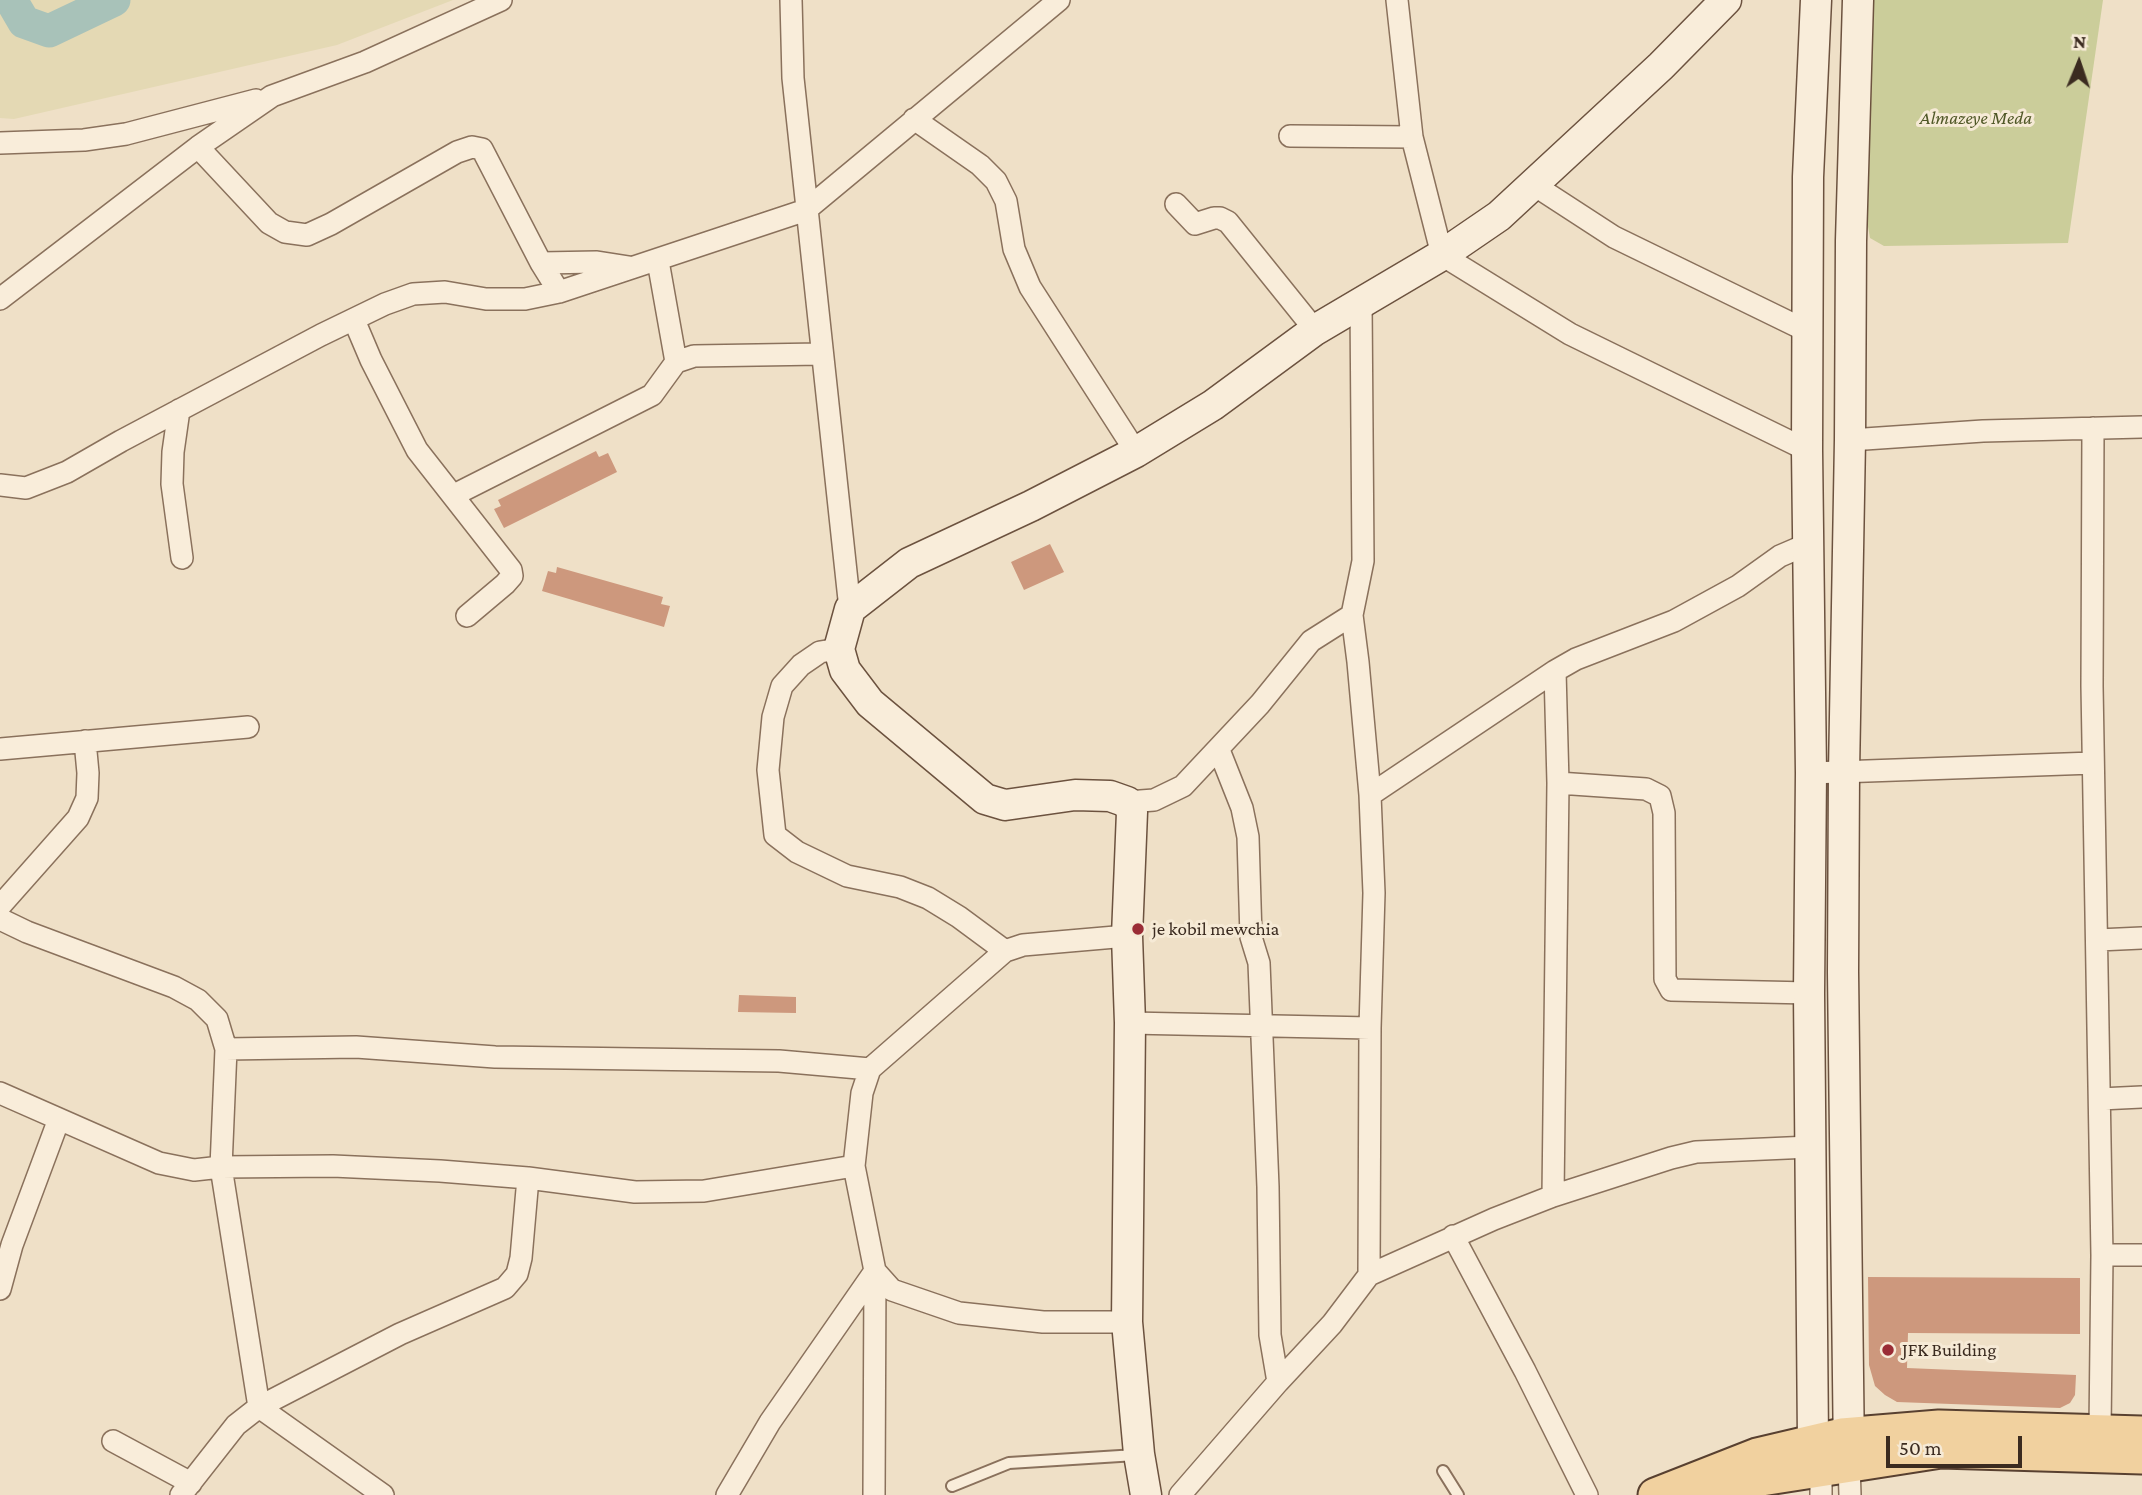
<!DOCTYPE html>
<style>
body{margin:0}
#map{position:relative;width:2142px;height:1495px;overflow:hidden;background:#efe0c7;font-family:"Crimson Pro",serif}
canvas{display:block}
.north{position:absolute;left:2044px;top:28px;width:70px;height:70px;-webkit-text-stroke:5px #f6ead6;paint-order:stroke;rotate:2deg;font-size:19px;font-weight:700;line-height:28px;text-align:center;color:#3b2b20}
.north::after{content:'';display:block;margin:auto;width:24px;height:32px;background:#3b2b20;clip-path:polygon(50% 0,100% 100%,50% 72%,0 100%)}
.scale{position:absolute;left:1886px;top:1436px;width:136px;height:32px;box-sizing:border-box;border:4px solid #3b2b20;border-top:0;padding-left:9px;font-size:21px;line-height:24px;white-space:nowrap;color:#3b2b20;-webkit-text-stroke:5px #f6ead6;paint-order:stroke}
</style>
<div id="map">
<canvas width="2142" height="1495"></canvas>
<div class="north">N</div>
<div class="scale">50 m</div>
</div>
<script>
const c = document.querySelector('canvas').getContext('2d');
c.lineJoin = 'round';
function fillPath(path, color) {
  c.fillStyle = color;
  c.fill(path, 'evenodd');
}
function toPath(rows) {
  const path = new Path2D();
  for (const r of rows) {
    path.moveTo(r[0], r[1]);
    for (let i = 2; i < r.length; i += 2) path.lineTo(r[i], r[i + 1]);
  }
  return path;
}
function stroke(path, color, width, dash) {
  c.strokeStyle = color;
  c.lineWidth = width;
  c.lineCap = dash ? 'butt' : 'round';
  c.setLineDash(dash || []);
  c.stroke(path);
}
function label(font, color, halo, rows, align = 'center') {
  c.font = font + ' "Crimson Pro",serif';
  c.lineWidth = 6;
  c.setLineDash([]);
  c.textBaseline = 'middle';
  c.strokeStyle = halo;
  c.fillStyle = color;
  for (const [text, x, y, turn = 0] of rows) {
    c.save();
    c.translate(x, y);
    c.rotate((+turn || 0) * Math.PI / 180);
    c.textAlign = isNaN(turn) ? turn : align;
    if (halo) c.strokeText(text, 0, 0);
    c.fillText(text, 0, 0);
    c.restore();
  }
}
fillPath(toPath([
 [0,0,453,0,337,45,14,119,0,118]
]), '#e4d9b4');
fillPath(toPath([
 [1868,0,2103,0,2068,243,1884,246,1870,238,1866,215]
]), '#cbcd9a');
stroke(toPath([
 [11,0,24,22,49,31,114,0]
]), '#a8c2b9', 33);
fillPath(toPath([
 [596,451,599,457,608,453,617,472,504,528,494,509,501,506,498,500],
 [1050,544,1064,572,1024,590,1011,562],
 [557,567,663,597,661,604,670,606,664,627,542,591,548,571,556,573],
 [739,995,796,997,796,1013,738,1012],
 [1868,1277,2080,1278,2080,1334,1908,1333,1907,1368,2076,1375,2075,1395,2070,1403,2060,1408,1897,1402,1885,1395,1875,1386,1869,1365]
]), '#cd987d');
const lane = toPath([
 [1443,1471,1458,1495],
 [952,1486,1009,1463,1136,1455]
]);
const street = toPath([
 [791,0,793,78,850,609],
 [1397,0,1412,137,1442,255,1570,334,1807,450],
 [914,119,980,165,996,181,1006,201,1014,249,1030,287,1136,452],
 [1290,136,1412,137],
 [0,143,84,140,126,134,256,100],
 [198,147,269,223,285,232,307,235,331,224,457,152,472,147,482,149,541,263,559,292],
 [1534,185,1614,237,1809,332],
 [1176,204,1195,224,1214,218,1220,218,1228,222,1315,330],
 [658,261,676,362],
 [541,263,597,262,629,267],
 [0,299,198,147,272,96,365,62,501,0],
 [1361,302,1363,561,1352,615,1358,662,1370,795,1374,893,1370,1028,1369,1275],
 [354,320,371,360,417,450,511,570,512,576,505,584,467,616],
 [179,410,173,452,172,484,182,558],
 [2093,428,2092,686,2102,1255,2100,1430],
 [1850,440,1983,431,2142,427],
 [0,485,26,488,67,472,121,441,321,335,385,304,413,294,445,292,486,299,525,299,559,292,806,210,1059,0],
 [454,495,652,395,676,362,694,356,821,354],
 [839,649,820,652,801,665,782,686,773,717,768,770,775,835,797,852,847,876,900,887,928,898,959,917,1005,951],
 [0,749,248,727],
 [1219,750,1242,808,1248,837,1251,937,1259,963,1268,1187,1270,1335,1278,1382],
 [1811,773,2093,763],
 [1558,783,1646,789,1660,796,1664,813,1665,979,1671,990,1809,993],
 [1370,795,1555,671,1576,659,1674,621,1738,586,1780,556,1808,544],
 [1127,802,1154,800,1183,786,1260,704,1311,641,1352,615],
 [0,906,78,818,87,798,88,773,85,741],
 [0,919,27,932,174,987,198,1000,217,1019,226,1049,221,1167,259,1407,383,1495],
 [2098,940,2142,938],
 [1130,1023,1370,1028],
 [226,1049,356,1047,495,1057,779,1061,870,1069],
 [0,1093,159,1163,194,1170,221,1167,333,1166,440,1171,528,1178,635,1192,704,1191,854,1166],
 [2100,1099,2142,1097],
 [1553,1196,1558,783,1555,671],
 [1453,1236,1525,1371,1587,1495],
 [2102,1255,2142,1255],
 [0,1289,12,1245,59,1119],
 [113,1441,191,1483],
 [1849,1464,1850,1495],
 [1821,1470,1821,1495],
 [181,1495,236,1425,259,1407,400,1334,505,1288,517,1274,521,1258,528,1178],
 [727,1495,770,1422,875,1271,892,1290,959,1313,1043,1322,1127,1322],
 [874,1495,875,1271,854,1166,862,1093,870,1069,1005,951,1023,945,1127,936],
 [1180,1495,1278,1382,1332,1324,1369,1275,1494,1219,1553,1196,1671,1158,1696,1152,1810,1147]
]);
const secondary = toPath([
 [1816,0,1808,177,1807,450,1811,773,1809,993,1813,1441,1819,1465],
 [1849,1457,1843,972,1844,772,1850,440,1851,241,1858,0],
 [1146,1495,1139,1454,1127,1322,1130,1023,1127,936,1132,812,1127,802,1110,796,1075,795,1005,805,985,799,870,703,845,670,839,649,850,609,909,563,1031,506,1136,452,1213,405,1315,330,1442,255,1499,216,1661,66,1726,0]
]);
const primary = toPath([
 [1655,1495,1757,1455,1842,1435,1939,1427,2142,1433],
 [1717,1495,1761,1479,1941,1451,2142,1457]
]);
stroke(lane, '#8a715c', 14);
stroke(street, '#8a715c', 24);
stroke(secondary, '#6c523f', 33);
stroke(primary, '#584030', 37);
stroke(lane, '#f9edda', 10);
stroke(street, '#f9edda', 21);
stroke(secondary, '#f9edda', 30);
stroke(primary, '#f1d19f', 33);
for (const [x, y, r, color] of [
 [1138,929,7,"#9a2c35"],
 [1888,1350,7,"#9a2c35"]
]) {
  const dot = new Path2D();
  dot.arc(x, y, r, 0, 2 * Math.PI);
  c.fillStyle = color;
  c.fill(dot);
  stroke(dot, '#f6ead6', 2.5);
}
label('italic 19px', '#4f5726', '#f6ead6', [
 ["Almazeye Meda",1976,118]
]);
label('19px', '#3b2b20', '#f6ead6', [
 ["je kobil mewchia",1152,929],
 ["JFK Building",1902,1350]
], 'left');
</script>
